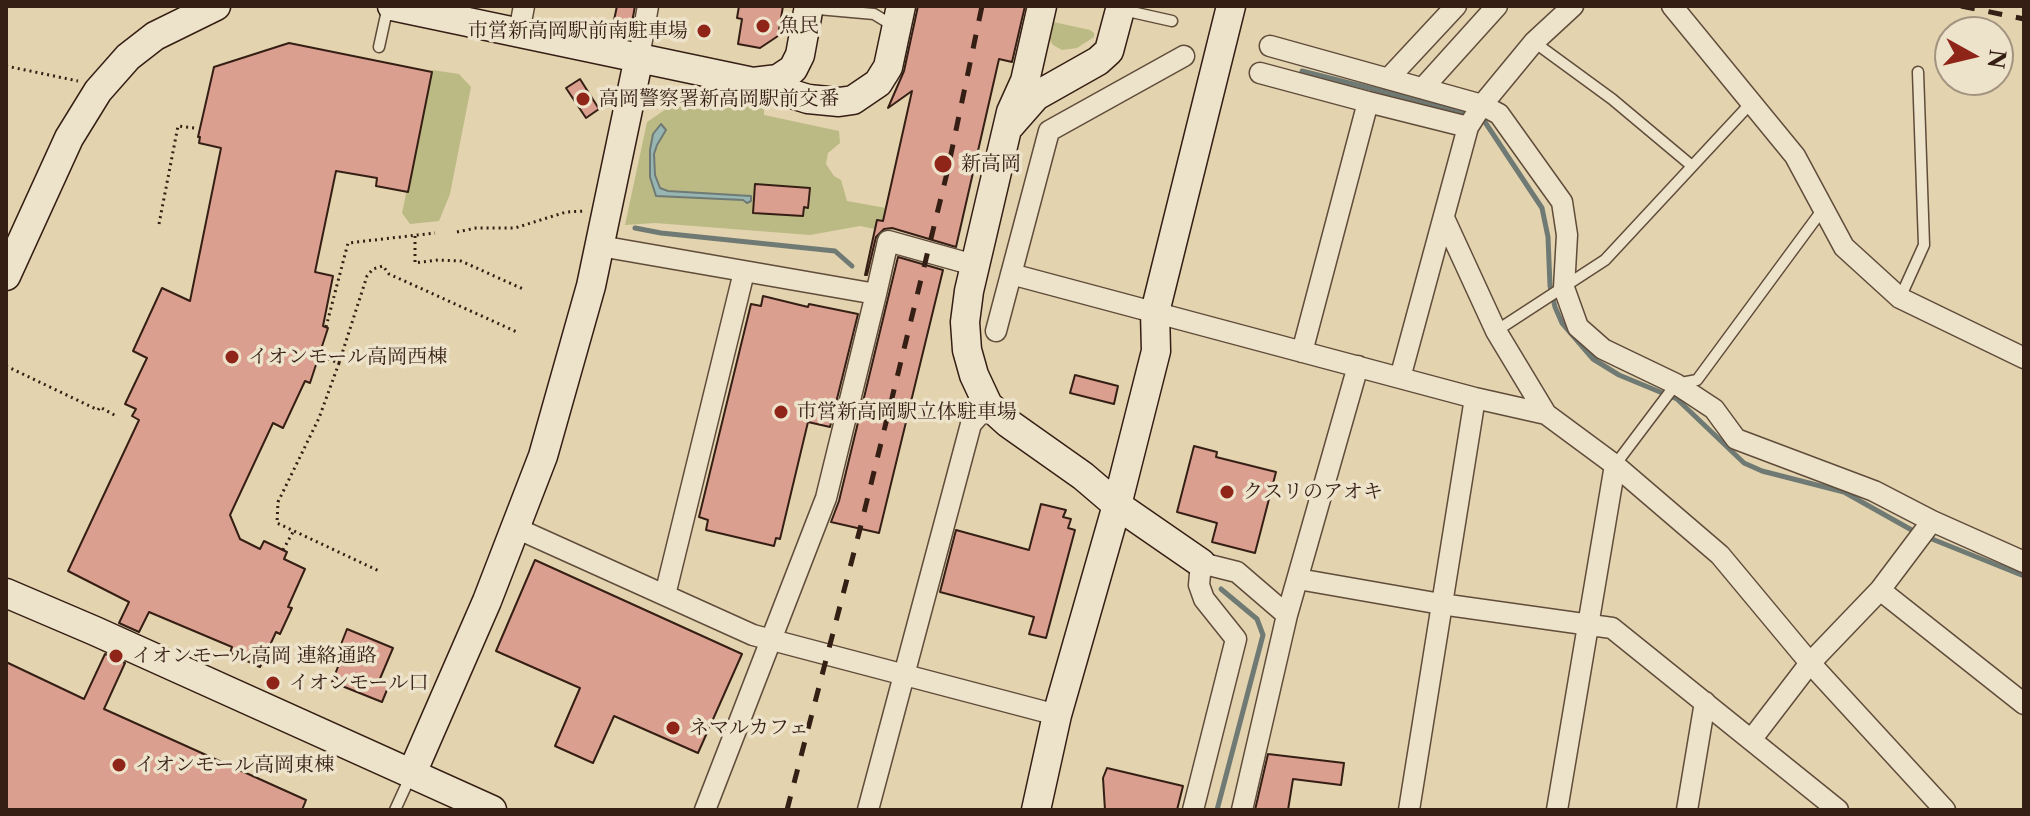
<!DOCTYPE html>
<meta charset="utf-8">
<style>
body{margin:0}
#map{position:relative;width:2030px;height:816px;overflow:hidden;background:#e3d3ae;font-family:"Libre Caslon Text",serif}
canvas{display:block}
.frame{position:absolute;inset:0;border:8px solid #351f15;pointer-events:none}
.north{position:absolute;left:1934px;top:16px;width:80px;height:80px;box-sizing:border-box;background:#ede2ca;border:2px solid #a39482;border-radius:50%;rotate:98deg;font-size:22px;font-weight:700;line-height:32px;text-align:center;color:#351f15}
.north::after{content:'';display:block;margin:auto;width:28px;height:36px;background:#8f2418;clip-path:polygon(50% 0,100% 100%,50% 72%,0 100%)}
</style>
<div id="map">
<canvas width="2030" height="816"></canvas>
<div class="frame"></div>
<div class="north">N</div>
</div>
<script>
const c = document.querySelector('canvas').getContext('2d');
c.lineJoin = 'round';
function fillPath(path, color) {
  c.fillStyle = color;
  c.fill(path, 'evenodd');
}
function toPath(rows) {
  const path = new Path2D();
  for (const r of rows) {
    path.moveTo(r[0], r[1]);
    for (let i = 2; i < r.length; i += 2) path.lineTo(r[i], r[i + 1]);
  }
  return path;
}
function stroke(path, color, width, dash) {
  c.strokeStyle = color;
  c.lineWidth = width;
  c.lineCap = dash ? 'butt' : 'round';
  c.setLineDash(dash || []);
  c.stroke(path);
}
function label(font, color, halo, rows, align = 'center') {
  c.font = font + ' "Libre Caslon Text","Noto Serif JP",serif';
  c.lineWidth = 7;
  c.setLineDash([]);
  c.textBaseline = 'middle';
  c.strokeStyle = halo;
  c.fillStyle = color;
  for (const [text, x, y, turn = 0] of rows) {
    c.save();
    c.translate(x, y);
    c.rotate((+turn || 0) * Math.PI / 180);
    c.textAlign = isNaN(turn) ? turn : align;
    if (halo) c.strokeText(text, 0, 0);
    c.fillText(text, 0, 0);
    c.restore();
  }
}
fillPath(toPath([
 [1049,21,1090,30,1094,33,1094,37,1077,48,1062,50,1053,45,1046,34],
 [432,70,459,74,471,87,450,194,439,221,410,224,402,213],
 [688,94,764,108,764,115,839,131,840,143,828,153,826,164,834,176,841,180,847,201,886,208,883,221,875,229,860,226,810,235,655,223,625,225,647,122]
]), '#bbba85');
const water = toPath([
 [661,124,666,130,657,145,654,154,655,175,660,188,668,191,751,196,751,201,747,203,743,200,656,196,650,177,650,150,653,134,661,124]
]);
fillPath(water, '#97b6b3');
stroke(water, '#707a74', 2);
stroke(toPath([
 [1302,71,1472,114],
 [1481,116,1542,208,1548,237,1550,286,1555,307,1562,323,1593,359,1619,375,1677,399,1744,463,1762,471,1844,492,1917,533],
 [635,228,661,233,835,251,852,266],
 [1927,537,2024,576],
 [1217,810,1263,635,1257,619,1221,589]
]), '#707a74', 5);
const building = toPath([
 [617,6,635,6,631,28,613,25,617,6],
 [739,6,783,6,778,36,760,48,738,44,742,19,737,18,739,6],
 [918,6,1025,6,1012,62,999,59,956,247,892,228,884,229,876,237,867,275,865,275,877,220,883,221,912,91,888,108,904,71,918,6],
 [289,43,432,72,408,192,376,186,377,178,336,171,315,272,333,276,323,326,328,328,310,383,305,381,283,428,273,423,230,515,240,539,260,549,264,541,287,552,284,559,305,569,288,607,292,608,280,634,276,632,260,667,230,653,232,647,149,612,139,632,119,623,129,602,68,571,139,420,132,416,136,409,125,404,147,358,133,351,162,288,190,301,221,148,199,143,200,137,198,137,214,67,289,43],
 [580,79,599,109,586,118,566,88,580,79],
 [755,184,810,188,808,208,804,207,803,216,753,213,755,184],
 [898,257,943,270,879,533,831,522,839,501,898,257],
 [763,296,808,307,809,304,858,314,830,427,808,422,780,539,776,538,774,546,706,530,708,520,699,517,751,304,761,306,763,296],
 [1075,375,1118,386,1114,404,1070,393,1075,375],
 [1194,446,1217,452,1216,457,1276,472,1255,553,1212,542,1217,523,1177,512,1194,446],
 [1041,504,1066,510,1063,517,1071,519,1068,528,1075,530,1046,638,1029,634,1034,617,940,592,956,530,1029,550,1041,504],
 [535,560,742,654,698,753,614,716,593,763,555,746,580,688,496,651,535,560],
 [347,629,393,648,379,681,389,685,382,702,332,682,345,649,340,647,347,629],
 [105,654,125,663,104,709,306,800,302,810,6,810,6,662,84,699,105,654],
 [1268,754,1344,763,1341,785,1293,779,1288,810,1255,810,1268,754],
 [1107,768,1183,786,1177,810,1105,810,1103,778,1107,768]
]);
fillPath(building, '#db9f8f');
stroke(building, '#351f15', 2);
const lane = toPath([
 [1123,10,1172,21],
 [814,13,818,9,874,14,887,22,889,28],
 [1534,42,1612,99,1692,166],
 [379,47,388,6],
 [1900,298,1924,245,1918,72],
 [1496,331,1605,260,1751,103],
 [1615,465,1676,384,1697,380,1823,209],
 [395,810,411,775]
]);
const street = toPath([
 [1672,6,1795,156,1844,247,1900,298,2024,358],
 [519,32,524,6],
 [1270,46,1482,105,1499,114,1562,202,1567,235,1564,288,1578,327,1603,349,1676,384,1714,409,1736,439,1874,491,1932,521,2024,562],
 [639,57,648,6],
 [1260,73,1368,102],
 [1388,79,1456,6],
 [1423,88,1497,6],
 [1444,218,1496,331,1546,414,1615,465,1720,555,1810,663,1945,810],
 [600,246,876,294,826,498,705,810],
 [1011,274,1475,398,1546,414],
 [876,294,888,241,974,265],
 [996,331,1049,131,1184,56],
 [1302,352,1368,102,1468,127],
 [1400,378,1468,127,1482,105,1534,42,1573,6],
 [516,528,753,635,1057,715],
 [1298,579,1441,604,1612,628,1838,810],
 [1880,590,2024,704],
 [665,595,744,272],
 [1751,740,1810,663,1880,590,1932,521],
 [868,810,971,424,988,405],
 [1193,810,1236,639,1204,599,1199,585,1201,563,1237,572,1287,615],
 [1242,810,1287,615,1358,366],
 [1409,810,1475,398],
 [1557,810,1615,465],
 [1687,810,1705,702]
]);
const secondary = toPath([
 [392,6,753,82,808,99,839,102,853,100,878,83,888,67,901,6],
 [1042,6,1025,81,1011,112,1007,129,1036,96,1098,61,1109,51,1121,6],
 [753,82,778,79,793,69,800,55,809,6],
 [1007,129,969,291,965,322,967,350,974,375,988,405,1008,423,1083,476,1117,505,1201,563],
 [6,276,69,138,98,91,128,57,155,36,216,6],
 [6,593,95,631,492,810],
 [412,773,487,601,543,456,591,286,639,57],
 [1036,810,1057,715,1117,505,1156,351,1155,312,1231,6]
]);
stroke(lane, '#604c3b', 13);
stroke(street, '#604c3b', 23);
stroke(secondary, '#351f15', 31);
stroke(toPath([
 [6,66,78,81],
 [159,224,178,126,195,128],
 [457,232,476,228,515,228,566,212,585,211],
 [415,236,415,263,438,260,461,261,523,289],
 [326,327,348,243,435,233],
 [322,357,339,363,367,276,373,269,383,266,389,274,517,332],
 [339,363,319,418,278,502,277,523,379,571],
 [6,366,98,410,100,407,116,416],
 [283,550,293,532]
]), '#351f15', 3, [2, 4]);
stroke(lane, '#ede2ca', 10);
stroke(street, '#ede2ca', 20);
stroke(secondary, '#ede2ca', 28);
stroke(toPath([
 [1961,6,2024,19],
 [787,810,860,529,947,173,982,6]
]), '#351f15', 5, [14, 14]);
for (const [x, y, r, color] of [
 [763,26,8,"#8f2418"],
 [704,31,8,"#8f2418"],
 [583,99,8,"#8f2418"],
 [943,164,10,"#8f2418"],
 [232,357,8,"#8f2418"],
 [781,412,8,"#8f2418"],
 [1227,492,8,"#8f2418"],
 [116,656,8,"#8f2418"],
 [273,683,8,"#8f2418"],
 [673,728,8,"#8f2418"],
 [119,765,8,"#8f2418"]
]) {
  const dot = new Path2D();
  dot.arc(x, y, r, 0, 2 * Math.PI);
  c.fillStyle = color;
  c.fill(dot);
  stroke(dot, '#ede2ca', 3);
}
label('20px', '#351f15', '#ede2ca', [
 ["魚民",779,26],
 ["市営新高岡駅前南駐車場",688,31,"right"],
 ["高岡警察署新高岡駅前交番",599,99],
 ["新高岡",961,164],
 ["イオンモール高岡西棟",248,357],
 ["市営新高岡駅立体駐車場",797,412],
 ["クスリのアオキ",1243,492],
 ["イオンモール高岡 連絡通路",132,656],
 ["イオンモール口",289,683],
 ["ネマルカフェ",689,728],
 ["イオンモール高岡東棟",135,765]
], 'left');
</script>
